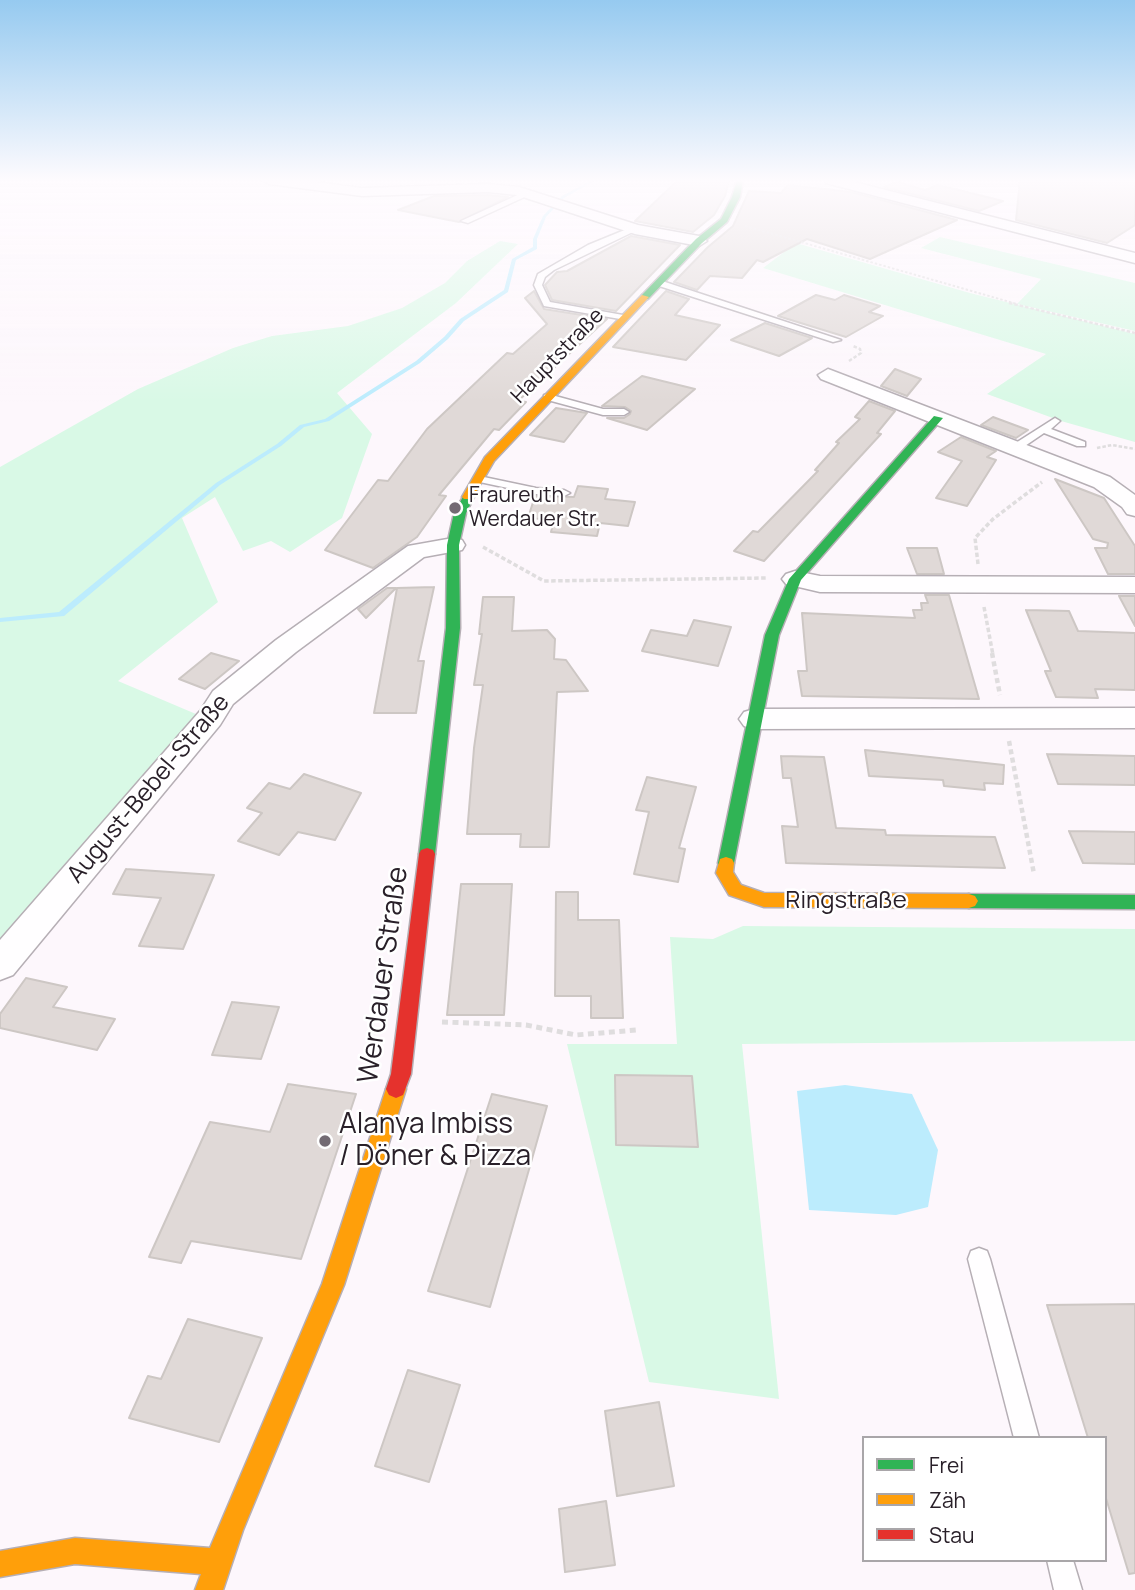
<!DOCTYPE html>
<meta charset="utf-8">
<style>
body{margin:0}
#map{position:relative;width:1135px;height:1590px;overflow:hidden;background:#fdf7fc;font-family:Manrope,sans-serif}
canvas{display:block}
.legend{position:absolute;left:862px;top:1436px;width:245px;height:126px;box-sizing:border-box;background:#fff;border:2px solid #a9a6a9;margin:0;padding:9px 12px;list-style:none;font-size:21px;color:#292029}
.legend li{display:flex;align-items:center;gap:14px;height:35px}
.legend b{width:35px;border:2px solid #a9a6a9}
</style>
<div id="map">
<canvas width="1135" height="1590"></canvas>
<ul class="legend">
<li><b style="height:9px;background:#30b455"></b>Frei</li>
<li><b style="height:9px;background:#ff9f0a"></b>Zäh</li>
<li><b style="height:9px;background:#e5322d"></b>Stau</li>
</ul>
</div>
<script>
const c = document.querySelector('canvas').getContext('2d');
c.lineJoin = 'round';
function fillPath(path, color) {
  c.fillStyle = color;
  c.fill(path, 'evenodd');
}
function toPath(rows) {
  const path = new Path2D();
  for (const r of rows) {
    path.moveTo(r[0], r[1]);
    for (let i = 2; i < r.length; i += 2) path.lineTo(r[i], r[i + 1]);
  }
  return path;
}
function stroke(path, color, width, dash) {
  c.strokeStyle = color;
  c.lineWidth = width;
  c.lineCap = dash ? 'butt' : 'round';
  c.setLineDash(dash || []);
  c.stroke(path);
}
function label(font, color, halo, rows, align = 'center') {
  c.font = font + ' Manrope,sans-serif';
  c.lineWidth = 5;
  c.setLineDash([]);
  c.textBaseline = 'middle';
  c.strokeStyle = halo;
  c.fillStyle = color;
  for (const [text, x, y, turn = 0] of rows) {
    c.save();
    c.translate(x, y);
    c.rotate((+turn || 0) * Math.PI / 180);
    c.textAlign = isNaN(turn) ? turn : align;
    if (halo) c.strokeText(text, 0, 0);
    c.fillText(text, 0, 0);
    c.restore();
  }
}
fillPath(toPath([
 [940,237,1135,283,1135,331,1017,304,1041,279,921,248],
 [500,241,518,244,456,303,337,393,372,434,342,518,290,552,271,541,243,551,215,497,182,518,218,602,118,681,203,717,0,949,0,467,138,389,233,348,272,336,348,326,402,308,445,283,467,261],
 [796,243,970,293,1135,334,1135,442,1061,421,987,394,1046,354,763,268],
 [743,926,1135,929,1135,1041,742,1044,779,1399,649,1382,567,1044,677,1044,670,937,713,939]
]), '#d9f9e6');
fillPath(toPath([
 [845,1085,912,1094,938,1150,928,1207,896,1215,809,1210,797,1091]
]), '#bcecfd');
fillPath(toPath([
 [592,180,596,180,564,198,546,217,537,239,537,249,516,260,508,292,464,321,448,339,420,363,329,421,304,427,281,446,220,485,64,616,0,622,0,618,59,612,216,483,277,444,300,425,325,419,416,361,444,337,460,319,504,290,512,259,533,247,533,239,543,216,562,196,592,180]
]), '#bcecfd');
const building = toPath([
 [678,180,729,180,725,196,714,215,693,232,635,221,678,180],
 [1020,180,1135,180,1135,225,1107,243,1016,220,1020,180],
 [897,182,925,190,938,185,1003,201,979,211,884,187,897,182],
 [788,185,851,192,957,220,870,259,807,239,763,262,757,260,742,278,710,276,697,290,674,282,708,247,733,226,749,191,781,193,788,185],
 [488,195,508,197,459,222,398,210,434,196,488,195],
 [631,236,680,245,616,311,552,300,545,285,557,272,567,271,631,236],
 [534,291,544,309,607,319,518,401,526,402,499,430,494,429,439,495,446,496,417,537,373,568,325,550,378,480,388,481,427,429,507,353,513,354,547,324,525,298,534,291],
 [666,291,689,299,675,315,720,325,686,360,613,347,666,291],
 [816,295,835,300,844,295,880,306,869,312,883,316,846,337,778,316,816,295],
 [765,323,812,338,779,356,731,340,765,323],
 [895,369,921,379,907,396,881,386,895,369],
 [642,376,695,389,647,430,607,418,624,418,630,414,631,411,625,407,602,406,642,376],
 [869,401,895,411,877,433,881,434,764,561,734,551,753,531,758,532,818,471,815,470,839,443,836,442,860,419,855,417,869,401],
 [556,408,587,413,564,442,530,435,556,408],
 [993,417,1028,430,1016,438,981,425,993,417],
 [961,437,996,451,987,457,996,460,967,506,936,498,962,461,938,452,961,437],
 [1055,479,1104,498,1135,546,1135,574,1108,574,1095,548,1107,548,1108,543,1093,539,1055,479],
 [578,486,608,489,605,499,635,502,628,526,600,523,597,536,551,532,554,520,528,518,535,496,574,497,578,486],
 [907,548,937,548,944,574,917,574,907,548],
 [434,587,418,661,424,661,416,713,374,713,397,588,434,587],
 [387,588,396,588,366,618,358,609,387,588],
 [925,595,949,595,979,699,802,696,798,671,807,671,802,613,915,618,913,610,922,610,921,603,928,603,925,595],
 [1119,596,1135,596,1135,626,1119,596],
 [483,597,514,597,512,631,547,630,555,639,554,659,566,660,588,691,557,692,549,847,520,847,521,834,467,834,474,748,483,685,474,685,482,634,479,634,483,597],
 [1026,610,1069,611,1078,631,1135,633,1135,690,1095,689,1098,698,1056,697,1045,671,1051,671,1026,610],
 [694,620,731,627,718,666,642,651,651,630,687,636,694,620],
 [211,653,239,661,205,689,179,679,211,653],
 [865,750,1004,765,1003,784,984,783,985,790,944,786,943,780,869,776,865,750],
 [1047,754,1135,756,1135,785,1058,784,1047,754],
 [781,756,824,757,836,828,885,830,886,835,995,837,1005,868,786,863,782,826,798,827,791,778,783,778,781,756],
 [304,774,361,793,335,840,298,832,279,855,238,841,262,813,247,808,269,783,290,789,304,774],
 [647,777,696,787,679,848,685,849,678,882,634,874,649,812,636,810,647,777],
 [1069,831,1135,832,1135,864,1083,863,1069,831],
 [126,869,214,875,183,949,139,946,161,898,113,894,126,869],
 [461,884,512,884,504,1015,447,1015,461,884],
 [556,892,578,892,578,920,619,920,623,1018,591,1018,591,996,555,996,556,892],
 [26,978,67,987,53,1007,115,1019,97,1050,0,1028,0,1014,26,978],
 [232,1002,279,1007,261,1059,212,1055,232,1002],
 [615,1075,692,1076,698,1147,616,1145,615,1075],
 [288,1084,356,1094,301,1259,191,1241,181,1263,149,1257,210,1122,270,1132,288,1084],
 [492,1094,547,1106,490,1307,428,1291,492,1094],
 [1135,1304,1135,1573,1129,1574,1105,1495,1105,1438,1088,1438,1047,1305,1135,1304],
 [188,1319,262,1338,219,1442,129,1418,148,1376,161,1379,188,1319],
 [408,1370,460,1385,429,1482,375,1466,408,1370],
 [659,1402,674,1486,617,1496,605,1411,659,1402],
 [606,1501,615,1565,565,1572,559,1509,606,1501]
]);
fillPath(building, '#e0d9d7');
stroke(building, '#cdc7c4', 2);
const lane = toPath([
 [524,192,531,194,468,223,461,221,524,192],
 [632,227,639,229,554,270,545,277,542,285,550,302,623,315,626,316,626,320,544,306,534,285,538,274,588,245,632,227],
 [656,281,662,281,841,340,833,342,656,285,656,281],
 [548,394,603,409,624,409,629,412,624,415,603,415,544,399,544,395,548,394],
 [1055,418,1060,421,1051,429,1085,442,1085,446,1077,446,1044,433,1019,450,1011,450,1011,446,1055,418],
 [479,476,536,488,564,490,570,493,564,496,536,494,475,481,473,479,479,476],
 [979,1248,987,1251,990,1259,1039,1438,1014,1438,968,1259,971,1251,979,1248],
 [1047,1560,1073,1560,1082,1590,1054,1590,1047,1560]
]);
const street = toPath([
 [262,180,299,180,362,188,488,184,519,187,638,225,699,236,707,241,699,246,635,234,517,195,488,192,362,196,269,184,262,180],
 [824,180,846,180,1135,253,1135,263,826,183,824,180],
 [828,369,1110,477,1135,495,1135,516,1127,514,1122,507,1094,487,821,379,818,375,828,369],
 [453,538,462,540,465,545,462,550,424,557,296,652,233,704,220,725,13,975,0,980,0,940,200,711,213,691,276,640,408,546,453,538],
 [795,571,820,576,1135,577,1135,593,820,592,786,584,782,579,786,574,795,571],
 [1135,708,1135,728,754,729,744,726,739,719,744,712,754,709,1135,708]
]);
const fast = toPath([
 [737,180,743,180,740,197,727,222,702,243,648,299,642,299,642,295,696,239,721,219,732,197,737,180],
 [934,416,943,418,801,580,779,635,734,863,732,867,726,869,720,867,718,863,765,635,789,579,934,416],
 [468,494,474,497,466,513,459,545,460,628,435,854,433,858,427,860,421,858,419,854,446,628,447,545,454,513,464,495,468,494],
 [969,894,1135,895,1135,909,969,908,963,906,960,901,963,896,969,894]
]);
const slow = toPath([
 [642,295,649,297,494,461,472,499,464,499,462,497,485,457,642,295],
 [726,857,732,859,734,863,733,872,741,885,764,893,969,894,975,896,978,901,975,906,969,908,764,907,729,895,716,873,720,859,726,857],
 [396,1080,403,1083,406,1089,344,1285,243,1530,223,1590,195,1590,201,1574,75,1564,0,1577,0,1551,75,1538,210,1548,322,1284,386,1089,389,1083,396,1080]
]);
const jam = toPath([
 [427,848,433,850,435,854,411,1074,403,1095,396,1098,389,1095,386,1089,391,1074,419,854,421,850,427,848]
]);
stroke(lane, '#b6afb5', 3);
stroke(street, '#b6afb5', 3);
stroke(fast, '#b6afb5', 3);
stroke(slow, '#b6afb5', 3);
stroke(jam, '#b6afb5', 3);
stroke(toPath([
 [745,226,1017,304]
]), '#dfddde', 2, [2.5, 2]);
stroke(toPath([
 [1009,303,1135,333],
 [849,361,861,353,860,349,853,346],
 [1097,448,1112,445,1135,449]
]), '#dfddde', 2.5, [3.5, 2]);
stroke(toPath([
 [483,547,544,581,766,578],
 [978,564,975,538,993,519,1042,482],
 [984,607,993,655]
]), '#dfddde', 3.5, [4.5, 2.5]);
stroke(toPath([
 [992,653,1000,695],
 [1009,741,1034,874]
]), '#dfddde', 4.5, [5, 3.5]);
stroke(toPath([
 [442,1022,526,1025,576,1035,636,1030]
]), '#dfddde', 5, [6, 4.5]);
fillPath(lane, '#fffeff');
fillPath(street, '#fffeff');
fillPath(fast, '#30b455');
fillPath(slow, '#ff9f0a');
fillPath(jam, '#e5322d');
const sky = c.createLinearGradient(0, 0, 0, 402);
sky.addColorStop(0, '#96caf0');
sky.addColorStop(0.45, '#fefbfe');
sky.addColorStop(1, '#fefbfe00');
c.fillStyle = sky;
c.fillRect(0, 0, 1135, 402);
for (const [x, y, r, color] of [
 [455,508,7,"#736b73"],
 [325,1141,7,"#736b73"]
]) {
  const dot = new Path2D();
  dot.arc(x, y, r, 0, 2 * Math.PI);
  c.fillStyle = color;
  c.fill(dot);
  stroke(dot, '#fff', 2.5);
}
label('21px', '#292029', '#fff', [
 ["Hauptstraße",558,356,-46]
]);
label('21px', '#292029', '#fff', [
 ["Fraureuth",469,496],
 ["Werdauer Str.",469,520]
], 'left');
label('24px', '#292029', '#fff', [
 ["August-Bebel-Straße",149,789,-50],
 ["Ringstraße",846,901]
]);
label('28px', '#292029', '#fff', [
 ["Werdauer Straße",384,975,-82]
]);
label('28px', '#292029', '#fff', [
 ["Alanya Imbiss",339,1125],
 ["/ Döner & Pizza",339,1157]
], 'left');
</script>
